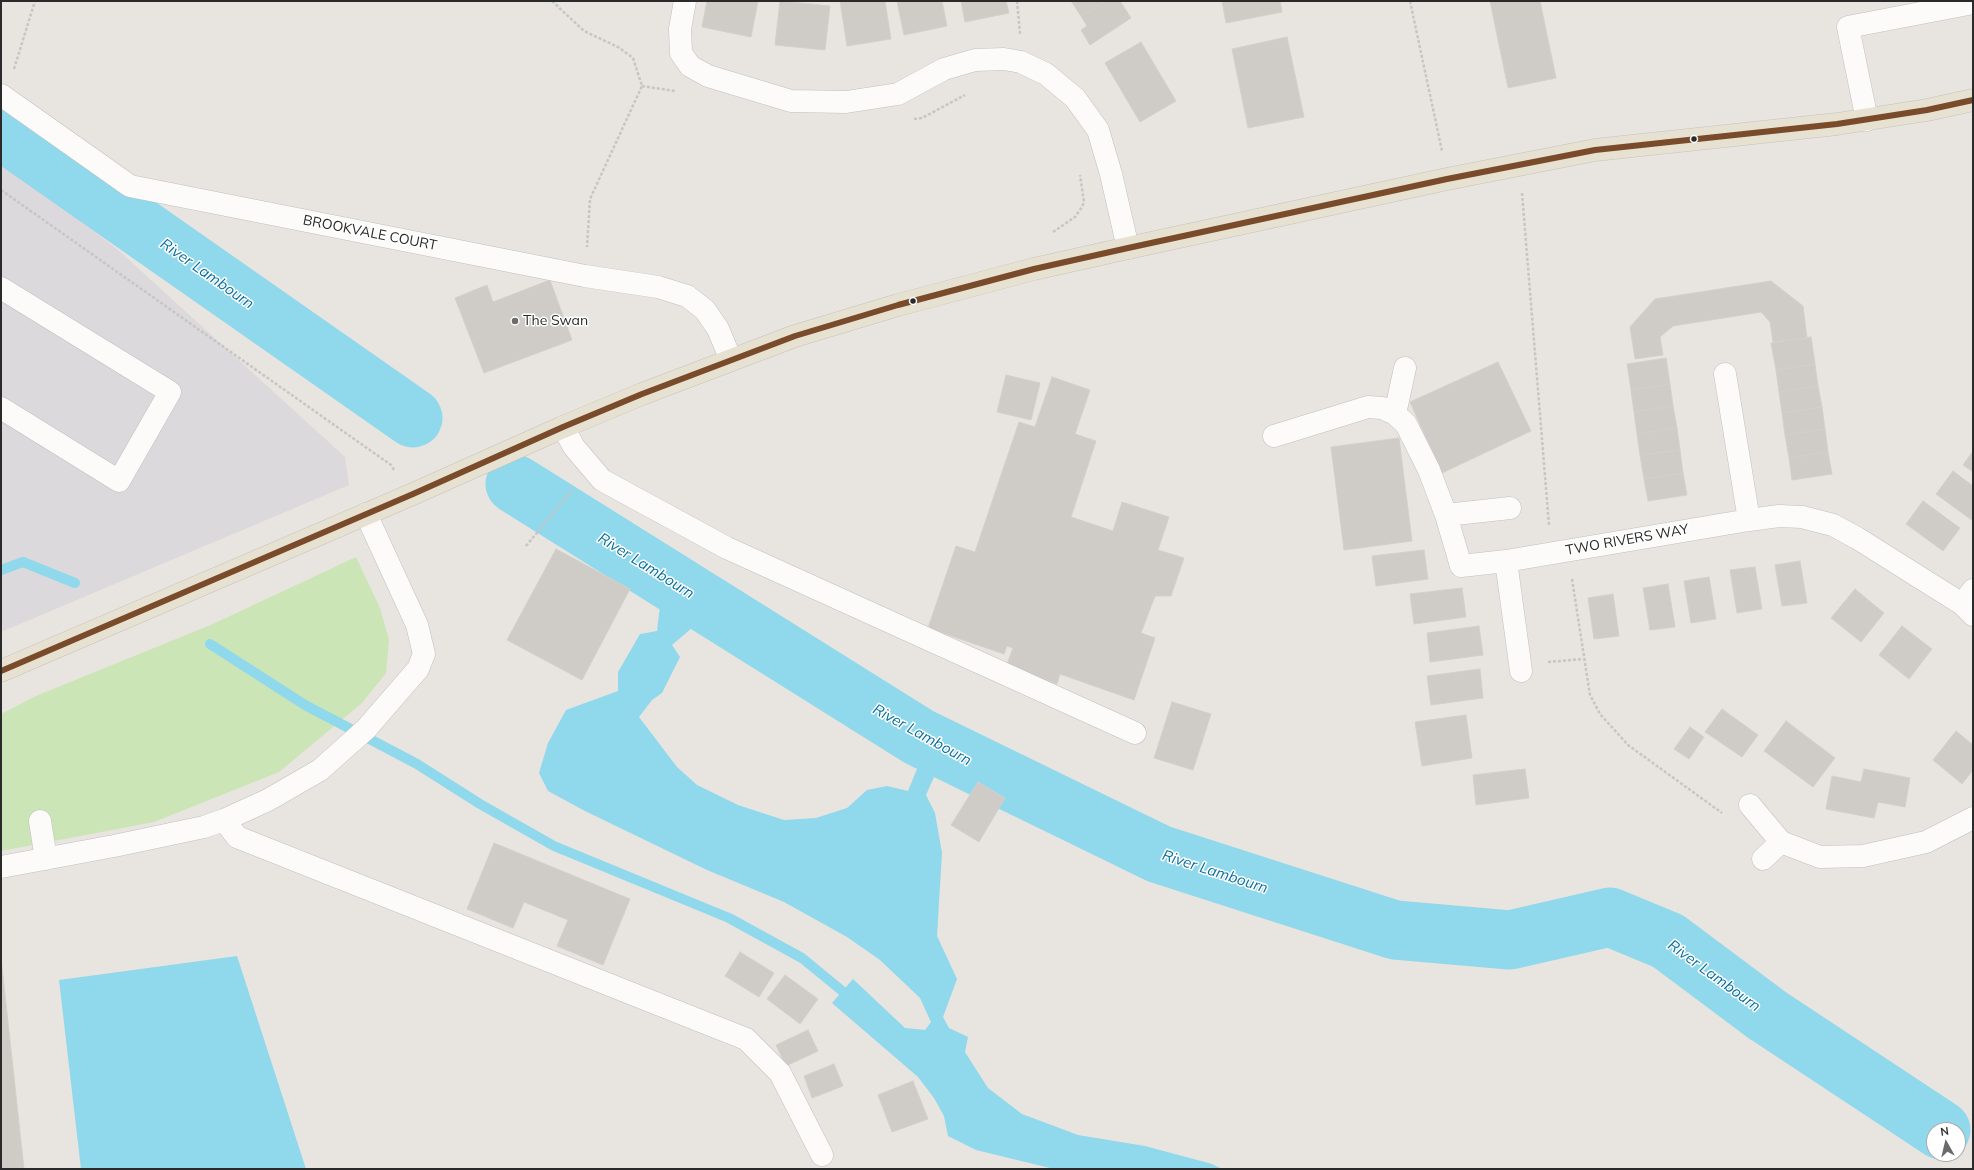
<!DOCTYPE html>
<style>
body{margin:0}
#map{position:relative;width:1974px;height:1170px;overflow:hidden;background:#e8e4df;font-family:Mulish,sans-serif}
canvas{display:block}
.frame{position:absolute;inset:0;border:2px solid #2a2a2a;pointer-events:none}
.north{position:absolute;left:1926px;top:1122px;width:40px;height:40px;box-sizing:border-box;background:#fff;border:1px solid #aaa;border-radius:50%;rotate:352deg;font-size:11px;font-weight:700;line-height:16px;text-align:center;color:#2a2a2a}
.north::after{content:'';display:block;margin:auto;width:14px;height:18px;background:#6c6b69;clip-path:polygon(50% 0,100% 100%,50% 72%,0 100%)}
</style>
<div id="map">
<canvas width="1974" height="1170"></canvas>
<div class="frame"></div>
<div class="north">N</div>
</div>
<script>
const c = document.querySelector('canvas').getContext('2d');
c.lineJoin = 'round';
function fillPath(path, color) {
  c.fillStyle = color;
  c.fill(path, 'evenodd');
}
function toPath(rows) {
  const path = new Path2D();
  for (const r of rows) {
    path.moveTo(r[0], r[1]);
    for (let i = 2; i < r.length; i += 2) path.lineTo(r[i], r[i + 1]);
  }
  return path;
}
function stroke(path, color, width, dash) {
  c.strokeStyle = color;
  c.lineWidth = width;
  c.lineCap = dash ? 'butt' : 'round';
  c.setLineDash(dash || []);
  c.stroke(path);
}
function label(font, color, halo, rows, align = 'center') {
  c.font = font + ' Mulish,sans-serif';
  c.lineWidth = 3;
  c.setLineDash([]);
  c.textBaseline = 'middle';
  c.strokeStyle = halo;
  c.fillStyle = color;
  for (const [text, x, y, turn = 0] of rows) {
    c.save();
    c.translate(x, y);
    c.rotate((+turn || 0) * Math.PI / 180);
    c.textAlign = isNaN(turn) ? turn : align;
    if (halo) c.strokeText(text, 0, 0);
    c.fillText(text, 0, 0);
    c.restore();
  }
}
fillPath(toPath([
 [1,160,117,249,345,457,349,485,1,632]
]), '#dbd9db');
fillPath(toPath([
 [356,557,380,608,389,640,386,673,362,703,279,772,154,822,1,851,1,714,36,696,213,624]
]), '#cbe5b6');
fillPath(toPath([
 [660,606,693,627,672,645,680,657,662,693,652,700,639,717,677,767,697,785,738,805,784,820,816,818,847,808,867,790,887,786,908,791,919,764,934,777,926,795,935,813,942,853,937,936,957,979,943,1017,949,1028,968,1037,965,1052,988,1088,1022,1114,1078,1135,1145,1146,1212,1164,1222,1169,1054,1169,976,1150,948,1136,944,1116,934,1098,918,1077,832,1003,853,979,905,1028,925,1030,931,1022,920,998,880,960,847,937,784,902,707,870,585,811,548,791,539,773,548,743,566,710,618,691,618,672,640,634,657,631],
 [237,956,306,1169,81,1169,59,980]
]), '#90d8ec');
stroke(toPath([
 [1,570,23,562,75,583],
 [210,644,305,705,417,764,480,804,554,846,729,918,802,958,852,999]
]), '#90d8ec', 10);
stroke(toPath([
 [1,130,413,418],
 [515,484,919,737,1159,854,1395,930,1510,940,1610,917,1668,941,1767,1015,1941,1130]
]), '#90d8ec', 59);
const building = toPath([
 [707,1,758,1,751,37,702,27,707,1],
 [780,1,830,6,825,50,775,45,780,1],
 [840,1,885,1,891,39,847,46,840,1],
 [897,1,942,1,947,26,904,35,897,1],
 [961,1,1006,1,1009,13,965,22,961,1],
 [1071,1,1106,1,1081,16,1071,1],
 [1106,1,1120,1,1131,18,1090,45,1081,30,1087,26,1081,16,1106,1],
 [1222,1,1280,1,1282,12,1226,23,1222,1],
 [1490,1,1540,1,1556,78,1508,88,1490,1],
 [1287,37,1304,117,1248,128,1232,49,1287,37],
 [1141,42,1176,101,1140,122,1105,63,1141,42],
 [550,280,572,340,484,373,455,298,487,285,493,302,550,280],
 [1771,281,1803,306,1807,338,1773,342,1770,322,1761,312,1673,326,1660,337,1663,355,1635,359,1630,327,1655,299,1771,281],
 [1811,337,1815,364,1776,370,1771,343,1811,337],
 [1666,358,1670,384,1631,390,1627,364,1666,358],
 [1498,362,1531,431,1442,473,1410,402,1498,362],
 [1815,364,1818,386,1779,392,1776,370,1815,364],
 [1006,375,1040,383,1031,420,997,412,1006,375],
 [1052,377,1090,390,1075,434,1096,441,1071,517,1113,531,1122,502,1169,517,1158,550,1184,558,1171,596,1155,596,1141,633,1155,638,1134,700,1060,674,1057,684,1006,667,1013,648,1007,646,1004,654,928,628,956,546,975,552,1019,422,1035,427,1052,377],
 [1670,384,1673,406,1634,412,1631,390,1670,384],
 [1818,386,1822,407,1782,413,1779,392,1818,386],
 [1673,406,1677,428,1637,434,1634,412,1673,406],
 [1822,407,1825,429,1785,435,1782,413,1822,407],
 [1677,428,1680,450,1640,455,1637,434,1677,428],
 [1825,429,1828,452,1789,458,1785,435,1825,429],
 [1399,438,1412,541,1344,550,1331,447,1399,438],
 [1680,450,1683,473,1644,479,1640,455,1680,450],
 [1973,451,1973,472,1963,465,1973,451],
 [1828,452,1832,474,1792,480,1789,458,1828,452],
 [1953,471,1973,486,1973,521,1936,494,1953,471],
 [1683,473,1687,495,1648,501,1644,479,1683,473],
 [1923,501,1960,528,1943,551,1906,524,1923,501],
 [556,549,630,589,582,680,507,640,556,549],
 [1424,550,1428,579,1376,586,1372,556,1424,550],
 [1800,561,1807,603,1782,606,1775,565,1800,561],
 [1755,567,1762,609,1737,613,1730,570,1755,567],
 [1709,577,1716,619,1691,623,1684,581,1709,577],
 [1668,584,1675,627,1650,630,1643,588,1668,584],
 [1462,588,1466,617,1414,624,1410,594,1462,588],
 [1855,589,1884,613,1861,642,1831,618,1855,589],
 [1613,594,1619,636,1594,639,1588,598,1613,594],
 [1479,626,1483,655,1430,662,1427,633,1479,626],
 [1902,626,1932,649,1909,679,1879,655,1902,626],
 [1480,669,1483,698,1431,705,1427,676,1480,669],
 [1172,702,1211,714,1193,770,1154,758,1172,702],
 [1722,709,1758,735,1742,757,1705,732,1722,709],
 [1466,715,1472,758,1422,766,1415,722,1466,715],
 [1786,721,1835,758,1813,787,1764,751,1786,721],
 [1690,727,1704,737,1689,759,1674,749,1690,727],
 [1956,731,1973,745,1973,770,1962,784,1933,760,1956,731],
 [1525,769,1529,798,1476,805,1473,775,1525,769],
 [1864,769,1910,778,1905,807,1878,802,1874,818,1826,809,1832,776,1861,782,1864,769],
 [978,782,1005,798,979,842,951,825,978,782],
 [494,843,630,899,603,965,557,946,568,920,524,902,513,928,467,909,494,843],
 [740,952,774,973,759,997,725,976,740,952],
 [1,958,24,1169,1,1169,1,958],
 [785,975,818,999,800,1024,767,999,785,975],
 [808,1030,818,1051,786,1066,776,1045,808,1030],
 [834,1064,843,1086,812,1098,804,1076,834,1064],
 [913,1081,928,1119,892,1132,878,1095,913,1081]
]);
fillPath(building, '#cfccc8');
stroke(building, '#d3d0cb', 1);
const minor = toPath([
 [685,1,680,29,681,53,690,66,708,76,791,101,846,102,898,94,944,69,975,60,1004,59,1021,62,1046,74,1075,98,1098,130,1111,174,1128,248],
 [1,95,130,186,585,276,658,287,687,296,705,310,718,329,731,360],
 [1867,120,1848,27,1973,3],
 [1,288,170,392,119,481,1,408],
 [1725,374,1749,520],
 [1395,414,1405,368],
 [563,427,574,447,602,480,727,548,1135,733],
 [1274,436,1368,407,1382,408,1395,414,1406,424,1429,470,1446,515,1461,566,1506,561,1749,520,1779,516,1802,517,1833,525,1857,538,1962,604,1973,615],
 [1446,515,1510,508],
 [1506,561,1521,671],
 [1962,604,1973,590],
 [1750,805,1781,842,1820,857,1863,856,1926,842,1973,818],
 [224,820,237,837,746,1039,780,1073,822,1155],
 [40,821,46,859],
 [1763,859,1781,842],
 [1,867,114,846,204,827,224,820,268,800,320,770,366,729,418,669,424,654,417,625,366,514]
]);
const major = toPath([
 [1,671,413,494,563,427,642,394,795,336,898,305,1034,269,1128,248,1447,179,1595,150,1837,124,1927,110,1973,100]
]);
stroke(minor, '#c1c0c1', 23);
stroke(major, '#c4c3c1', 23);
stroke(toPath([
 [552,1,584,31,618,47,633,58,642,86,590,199,587,247],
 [1017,1,1020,34],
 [1410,1,1442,151],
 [14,69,35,1],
 [642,86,675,91],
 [914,119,922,118,965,95],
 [1,190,391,465,394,470],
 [1522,193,1549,525],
 [1053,232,1075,217,1082,207,1084,202,1080,175],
 [526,546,573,489],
 [1572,579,1590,695,1600,714,1628,745,1722,813],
 [1548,662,1583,659]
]), '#c6c6c5', 2.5, [3, 2]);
stroke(minor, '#fcfbfa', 22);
stroke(major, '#e7e1d2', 22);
stroke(toPath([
 [1,671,413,494,563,427,642,394,795,336,898,305,1034,269,1128,248,1447,179,1595,150,1837,124,1927,110,1973,100]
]), '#7a4b2a', 6);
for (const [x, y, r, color] of [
 [1694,139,3.5,"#2a2a2a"],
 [913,301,3.5,"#2a2a2a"],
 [515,321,4,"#6c6b69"]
]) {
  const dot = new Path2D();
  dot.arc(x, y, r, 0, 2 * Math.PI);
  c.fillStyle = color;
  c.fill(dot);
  stroke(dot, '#fff', 1.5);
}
label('14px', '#2a2a2a', '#fff', [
 ["BROOKVALE COURT",370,233,11],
 ["TWO RIVERS WAY",1627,540,-10]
]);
label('14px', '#2a2a2a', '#fff', [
 ["The Swan",523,321]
], 'left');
label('italic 15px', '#09709e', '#fff', [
 ["River Lambourn",207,274,35],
 ["River Lambourn",646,566,32],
 ["River Lambourn",922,735,29],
 ["River Lambourn",1215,872,18],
 ["River Lambourn",1714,976,36]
]);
</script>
